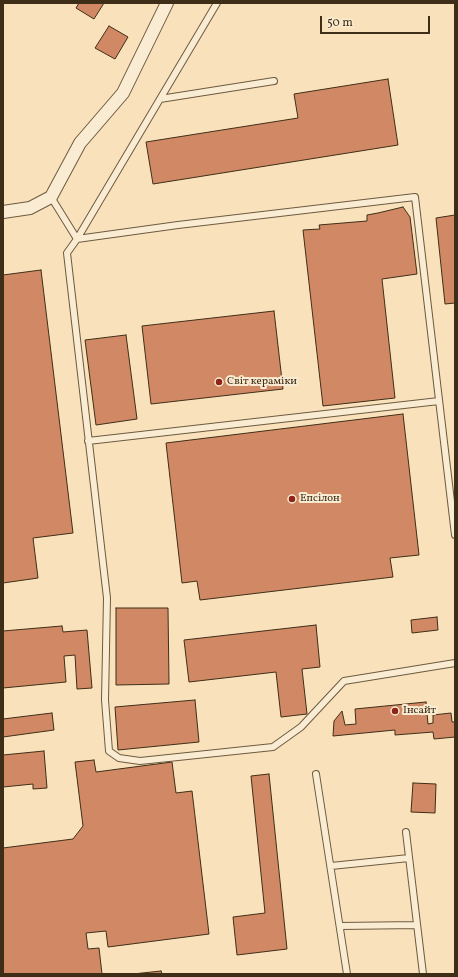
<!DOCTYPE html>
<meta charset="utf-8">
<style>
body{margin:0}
#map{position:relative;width:458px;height:977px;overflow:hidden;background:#f8e1bb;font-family:Vollkorn,serif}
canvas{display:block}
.frame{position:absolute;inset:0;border:4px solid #3f2e17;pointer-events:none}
.scale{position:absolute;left:320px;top:16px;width:110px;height:18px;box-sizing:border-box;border:2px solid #3f2e17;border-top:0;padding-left:5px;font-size:12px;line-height:14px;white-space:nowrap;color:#3f2e17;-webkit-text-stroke:3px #faecd3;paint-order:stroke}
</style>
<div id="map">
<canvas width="458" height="977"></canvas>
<div class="frame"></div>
<div class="scale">50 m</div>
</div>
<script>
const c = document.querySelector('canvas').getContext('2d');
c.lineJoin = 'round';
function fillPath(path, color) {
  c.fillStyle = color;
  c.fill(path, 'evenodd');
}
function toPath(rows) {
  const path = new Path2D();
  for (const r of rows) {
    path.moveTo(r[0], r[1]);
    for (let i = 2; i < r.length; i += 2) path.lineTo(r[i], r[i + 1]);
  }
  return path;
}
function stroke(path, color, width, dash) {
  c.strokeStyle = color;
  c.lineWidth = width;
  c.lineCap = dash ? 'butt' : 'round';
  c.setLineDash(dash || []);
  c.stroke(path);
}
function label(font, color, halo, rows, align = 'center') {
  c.font = font + ' Vollkorn,serif';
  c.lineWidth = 4;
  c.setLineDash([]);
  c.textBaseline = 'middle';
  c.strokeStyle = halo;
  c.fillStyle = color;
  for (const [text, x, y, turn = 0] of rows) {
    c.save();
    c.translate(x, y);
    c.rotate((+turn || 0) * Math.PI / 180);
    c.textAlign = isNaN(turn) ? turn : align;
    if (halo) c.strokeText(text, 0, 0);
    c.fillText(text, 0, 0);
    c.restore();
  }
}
const building = toPath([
 [79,3,104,3,94,19,76,8,79,3],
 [109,26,128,37,115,59,95,48,109,26],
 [388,79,398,145,153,184,146,142,298,118,294,94,388,79],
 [403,207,410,217,417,274,382,279,395,398,323,406,303,230,320,229,319,225,367,221,367,215,378,213,403,207],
 [455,215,455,303,445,304,436,218,455,215],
 [41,270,73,533,33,538,38,578,3,583,3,275,41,270],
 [274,311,283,389,151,404,142,326,274,311],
 [126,335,137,419,96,425,85,340,126,335],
 [403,414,419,555,390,558,393,577,200,600,197,581,182,583,166,443,403,414],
 [116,608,168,608,169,684,116,685,116,608],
 [437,617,438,630,412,633,411,620,437,617],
 [316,625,320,667,302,669,307,714,281,717,276,672,189,682,184,640,316,625],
 [62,626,63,632,87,630,92,688,77,689,75,655,64,656,66,682,3,688,3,631,62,626],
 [195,700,199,742,118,750,115,707,195,700],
 [426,702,428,724,433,723,433,715,451,713,452,722,455,722,455,737,434,739,433,732,395,735,395,730,333,736,334,721,342,711,345,725,356,724,355,709,426,702],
 [52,713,54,730,3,737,3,719,52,713],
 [44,751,47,788,33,789,33,784,3,787,3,755,44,751],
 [94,760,96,772,172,762,176,793,192,791,209,934,108,947,106,931,86,933,88,949,99,948,102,974,3,974,3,848,73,839,83,826,75,762,94,760],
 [269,774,287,949,237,955,233,917,265,913,251,776,269,774],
 [413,783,436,784,435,813,411,812,413,783],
 [161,971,162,974,133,974,161,971]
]);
fillPath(building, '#d18965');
stroke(building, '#3f2e17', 1);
const service = toPath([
 [274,81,160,99,77,239,178,225,415,197,455,535],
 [160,99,217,3],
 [51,197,77,239,67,253,107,598,105,700,109,751,119,758,140,761,273,747,301,727,344,681,455,663],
 [88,441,439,401],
 [316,774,347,974],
 [406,832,423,974],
 [331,866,409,858],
 [340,926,417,925]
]);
const minor = toPath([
 [3,212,30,208,51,197,80,143,123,93,167,3]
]);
stroke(service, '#6d5b40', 8);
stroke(minor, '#6d5b40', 14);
stroke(service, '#faecd3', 6);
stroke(minor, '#faecd3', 12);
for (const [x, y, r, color] of [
 [219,382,4,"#8f2418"],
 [292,499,4,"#8f2418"],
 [395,711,4,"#8f2418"]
]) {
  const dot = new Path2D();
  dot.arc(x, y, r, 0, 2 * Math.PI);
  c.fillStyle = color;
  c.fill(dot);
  stroke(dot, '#faecd3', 1.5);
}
label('11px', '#3f2e17', '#faecd3', [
 ["Світ кераміки",227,382],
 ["Епсілон",300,499],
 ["Інсайт",403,711]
], 'left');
</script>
